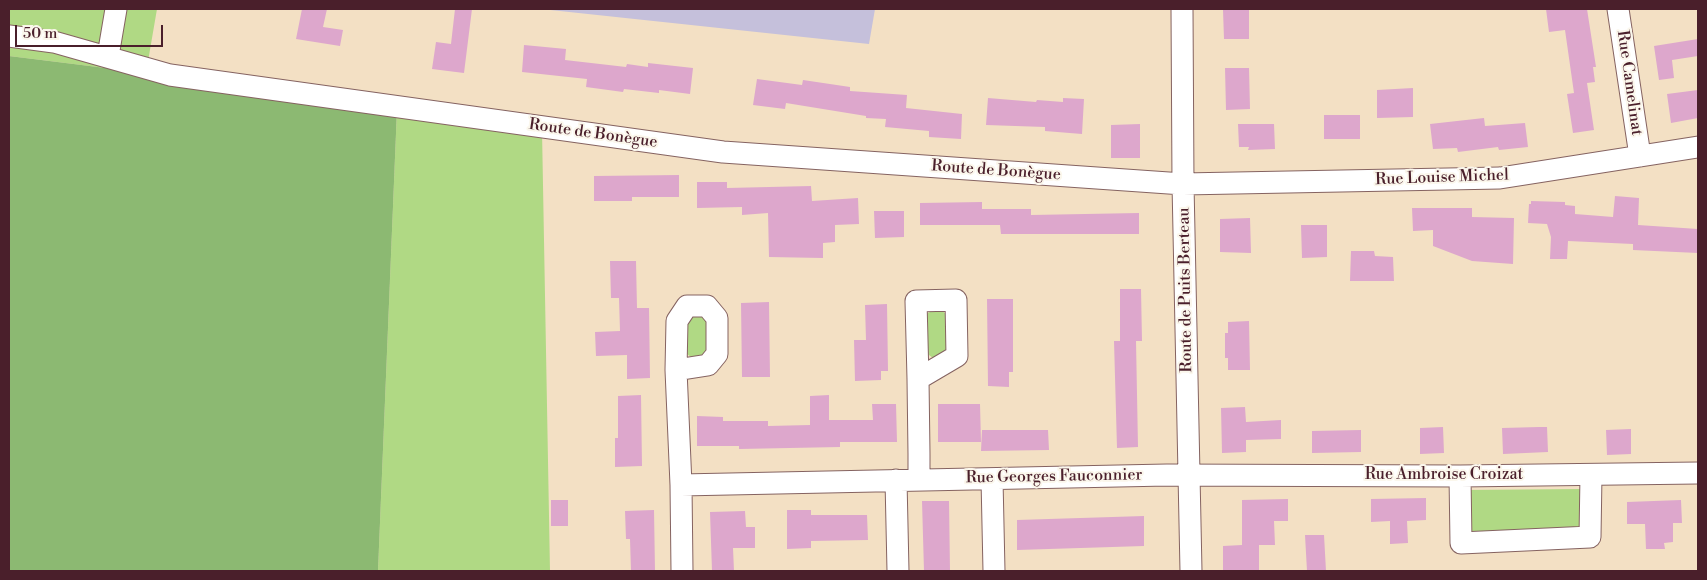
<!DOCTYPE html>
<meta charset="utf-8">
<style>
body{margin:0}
#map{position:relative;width:1707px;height:580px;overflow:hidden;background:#f3e0c4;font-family:"Libre Bodoni",serif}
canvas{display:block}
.frame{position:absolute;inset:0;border:10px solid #4a1f2b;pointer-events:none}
.scale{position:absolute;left:15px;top:25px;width:148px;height:22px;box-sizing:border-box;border:2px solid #4a1f2b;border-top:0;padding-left:6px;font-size:15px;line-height:18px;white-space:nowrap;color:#4a1f2b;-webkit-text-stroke:4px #fbf7ec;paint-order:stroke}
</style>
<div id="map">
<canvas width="1707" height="580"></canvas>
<div class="frame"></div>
<div class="scale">50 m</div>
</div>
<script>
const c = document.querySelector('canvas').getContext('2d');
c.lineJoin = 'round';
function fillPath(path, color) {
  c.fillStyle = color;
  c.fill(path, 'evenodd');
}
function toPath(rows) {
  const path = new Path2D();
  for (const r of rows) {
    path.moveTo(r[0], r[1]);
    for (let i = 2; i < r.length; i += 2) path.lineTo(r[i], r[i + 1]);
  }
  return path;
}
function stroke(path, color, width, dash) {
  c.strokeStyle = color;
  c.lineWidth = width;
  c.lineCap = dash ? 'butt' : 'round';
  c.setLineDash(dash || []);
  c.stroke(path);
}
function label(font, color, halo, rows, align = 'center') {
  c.font = font + ' "Libre Bodoni",serif';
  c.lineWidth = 4;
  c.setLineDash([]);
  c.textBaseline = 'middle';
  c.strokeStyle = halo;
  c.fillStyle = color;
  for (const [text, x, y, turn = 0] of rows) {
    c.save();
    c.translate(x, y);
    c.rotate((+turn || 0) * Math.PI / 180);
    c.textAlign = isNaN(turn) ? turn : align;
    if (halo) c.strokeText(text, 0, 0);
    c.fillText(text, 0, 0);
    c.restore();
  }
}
fillPath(toPath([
 [541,9,875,9,869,44]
]), '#c5c0db');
fillPath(toPath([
 [9,9,157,9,146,73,9,56],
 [397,109,542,130,550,571,378,571],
 [941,310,946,314,948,349,933,358,925,352,924,315,932,311],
 [700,315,707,317,710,352,695,360,687,354,685,324,690,317],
 [1582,489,1583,531,1468,537,1466,490]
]), '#b0d984');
fillPath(toPath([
 [9,56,146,73,397,109,378,571,9,571]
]), '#8cb972');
fillPath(toPath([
 [302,9,327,9,323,27,343,30,340,46,296,39],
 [455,9,472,9,464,73,432,69,436,42,451,44],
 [1546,9,1587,9,1596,67,1593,67,1595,82,1587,83,1594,130,1573,133,1567,94,1574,93,1565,30,1549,32],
 [1223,10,1249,10,1249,39,1224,39],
 [1698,39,1698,56,1672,60,1674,78,1659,80,1654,46],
 [524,45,566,49,565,60,626,67,627,64,648,67,648,63,693,68,690,94,659,90,659,93,624,89,623,92,586,87,587,79,522,72],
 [1225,68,1249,68,1250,109,1226,110],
 [757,79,802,85,803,80,850,87,850,91,907,95,906,108,962,114,961,139,929,137,929,131,885,127,886,119,866,118,866,116,786,103,785,109,753,105],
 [1413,88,1413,117,1377,118,1377,90],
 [1698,90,1698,118,1671,123,1667,94],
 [988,98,1036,102,1037,100,1063,102,1063,98,1084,99,1082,134,1045,131,1045,127,986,125],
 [1324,115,1360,115,1360,139,1324,139],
 [1484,118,1485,126,1525,123,1528,147,1499,150,1498,147,1458,152,1457,148,1433,149,1430,124],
 [1140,124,1140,158,1111,158,1111,125],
 [1238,124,1274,124,1275,149,1248,150,1249,147,1239,147],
 [679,175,679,197,632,197,632,201,594,201,594,176],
 [697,182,727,182,727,188,811,186,812,201,858,198,859,224,835,225,835,242,823,243,823,258,769,257,768,213,742,215,742,207,697,208],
 [1615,196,1639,198,1638,225,1698,229,1698,253,1633,250,1633,244,1568,241,1567,259,1550,259,1551,237,1547,224,1528,223,1529,204,1531,204,1531,201,1565,202,1565,205,1575,206,1575,214,1613,217],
 [982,202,982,209,1031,209,1031,215,1139,213,1139,234,1001,234,1000,225,920,225,920,203],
 [1412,208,1472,208,1472,217,1514,218,1513,264,1472,261,1433,246,1433,230,1413,231],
 [874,211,904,211,904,237,875,238],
 [1250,218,1251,253,1220,252,1220,219],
 [1301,225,1327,225,1327,257,1302,258],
 [1351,251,1374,251,1375,256,1393,257,1394,281,1350,281],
 [610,261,636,261,637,308,649,308,650,378,627,379,627,355,596,356,595,332,620,331,619,298,611,298],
 [1120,289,1141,289,1142,341,1136,341,1138,447,1117,448,1114,341,1120,341],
 [987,299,1013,299,1013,372,1009,372,1009,387,988,386],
 [769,302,770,377,742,377,741,303],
 [887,304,888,371,881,371,881,380,855,381,854,340,866,340,865,305],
 [1249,321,1250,370,1228,370,1228,358,1225,358,1225,333,1228,333,1228,322],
 [641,395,642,466,615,467,615,438,618,438,618,396],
 [829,395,829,420,873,420,872,404,896,404,897,442,840,442,840,447,739,449,739,446,697,446,697,416,723,417,723,421,768,421,768,426,810,425,810,396],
 [938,404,980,404,981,442,938,442],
 [1245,407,1246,422,1281,420,1281,439,1246,440,1246,452,1222,453,1221,408],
 [1443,427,1444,453,1420,454,1420,428],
 [1539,427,1547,427,1548,452,1503,454,1502,428],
 [1631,429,1631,454,1607,455,1606,430],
 [982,430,1048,430,1049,450,981,451],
 [1361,430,1361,452,1312,453,1312,431],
 [1426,498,1426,520,1407,521,1408,543,1390,544,1390,521,1371,522,1371,499],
 [1288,499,1288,521,1274,521,1275,545,1259,545,1259,571,1223,571,1223,546,1242,545,1242,500],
 [551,500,568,500,568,526,551,526],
 [1681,500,1682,523,1673,523,1673,542,1664,543,1665,549,1646,549,1645,524,1627,524,1627,502],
 [922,501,949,501,950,571,924,571],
 [654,510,655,571,631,571,630,539,626,539,625,511],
 [787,510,811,510,811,515,867,515,868,540,811,541,811,548,787,549],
 [745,511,746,527,755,527,755,548,733,548,734,571,712,571,710,512],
 [1144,516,1144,546,1017,550,1017,520],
 [1305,535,1324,535,1326,571,1307,571]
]), '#dda7cc');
const minor = toPath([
 [1182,9,1183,184,1191,571],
 [1618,9,1640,156],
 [9,36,54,42,170,75,723,152,1183,184,1500,178,1698,147],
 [108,56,116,9],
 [676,370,708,365,717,354,717,318,707,306,687,306,677,321,676,370,681,485],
 [918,379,957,356,956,300,916,301,918,379,919,454,919,480],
 [1460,476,1461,543,1590,537,1591,475],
 [992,479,994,571],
 [896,480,898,571],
 [682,571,681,485,1167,475,1460,476,1698,473]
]);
stroke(minor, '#856361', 23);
stroke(minor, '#fff', 21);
label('16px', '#4a1f2b', '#fbf7ec', [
 ["Rue Camelinat",1629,83,82],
 ["Route de Bonègue",593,134,8],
 ["Route de Bonègue",996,171,4],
 ["Rue Louise Michel",1442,178,-2],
 ["Route de Puits Berteau",1186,290,-91],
 ["Rue Ambroise Croizat",1444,475],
 ["Rue Georges Fauconnier",1054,477,-1]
]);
</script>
